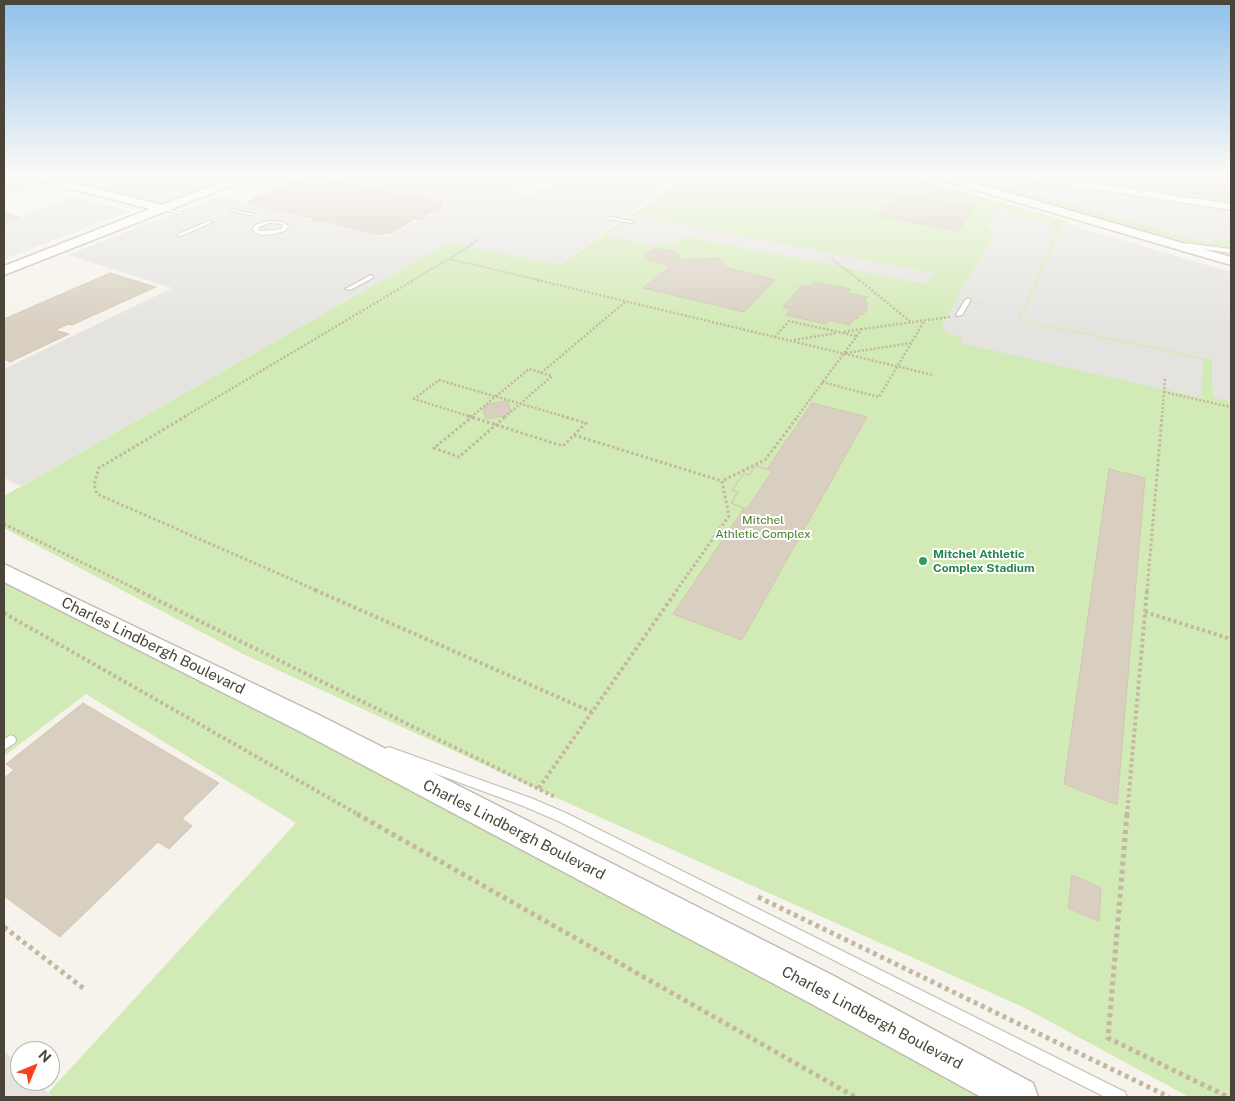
<!DOCTYPE html>
<style>
body{margin:0}
#map{position:relative;width:1235px;height:1101px;overflow:hidden;background:#f6f3ec;font-family:"Public Sans",sans-serif}
canvas{display:block}
.frame{position:absolute;inset:0;border:5px solid #4b4439;pointer-events:none}
.north{position:absolute;left:10px;top:1041px;width:50px;height:50px;box-sizing:border-box;background:#fff;border:1px solid #b7b4b0;border-radius:50%;rotate:45deg;font-size:14px;font-weight:700;line-height:20px;text-align:center;color:#4b4439}
.north::after{content:'';display:block;margin:auto;width:18px;height:22px;background:#fc3f1d;clip-path:polygon(50% 0,100% 100%,50% 72%,0 100%)}
</style>
<div id="map">
<canvas width="1235" height="1101"></canvas>
<div class="frame"></div>
<div class="north">N</div>
</div>
<script>
const c = document.querySelector('canvas').getContext('2d');
c.lineJoin = 'round';
function fillPath(path, color) {
  c.fillStyle = color;
  c.fill(path, 'evenodd');
}
function toPath(rows) {
  const path = new Path2D();
  for (const r of rows) {
    path.moveTo(r[0], r[1]);
    for (let i = 2; i < r.length; i += 2) path.lineTo(r[i], r[i + 1]);
  }
  return path;
}
function stroke(path, color, width, dash) {
  c.strokeStyle = color;
  c.lineWidth = width;
  c.lineCap = dash ? 'butt' : 'round';
  c.setLineDash(dash || []);
  c.stroke(path);
}
function label(font, color, halo, rows, align = 'center') {
  c.font = font + ' "Public Sans",sans-serif';
  c.lineWidth = 4;
  c.setLineDash([]);
  c.textBaseline = 'middle';
  c.strokeStyle = halo;
  c.fillStyle = color;
  for (const [text, x, y, turn = 0] of rows) {
    c.save();
    c.translate(x, y);
    c.rotate((+turn || 0) * Math.PI / 180);
    c.textAlign = isNaN(turn) ? turn : align;
    if (halo) c.strokeText(text, 0, 0);
    c.fillText(text, 0, 0);
    c.restore();
  }
}
fillPath(toPath([
 [33,175,246,175,163,207]
]), '#e6e2dd');
fillPath(toPath([
 [687,175,906,175,1067,221,1064,223,1021,319,1212,359,1213,397,1231,401,1231,1097,1189,1097,1025,1008,526,784,243,654,4,528,4,496,449,242,560,265],
 [949,175,1231,175,1231,253,1110,222],
 [4,572,309,723,821,989,1019,1097,53,1097,48,1093,296,823,86,694,4,756]
]), '#d2eab5');
fillPath(toPath([
 [308,175,545,175,517,192,531,195,567,175,682,175,560,265,449,242,21,486,4,478,4,369,172,288,68,255,218,196,386,237,447,206],
 [975,175,1035,175,1227,206,1231,213,1231,240,1214,241,1210,244,980,179,984,177],
 [4,177,41,186,4,198],
 [73,197,130,211,4,259,4,221],
 [1000,207,1014,215,1050,221,1047,228,1057,230,1019,320,1203,359,1201,398,960,343,962,338,947,333,941,327,957,300,1012,311,956,298,994,236,987,226],
 [636,215,933,273,926,284,683,236,672,245,660,243,656,246,606,236],
 [1064,223,1231,272,1231,401,1213,397,1212,359,1021,319],
 [4,1051,20,1066,20,1081,36,1081,53,1097,4,1097]
]), '#e5e3e0');
const building = toPath([
 [1162,175,1231,175,1231,199,1160,188,1162,175],
 [315,176,377,190,384,189,385,190,383,192,436,201,443,204,439,209,421,217,424,219,415,219,392,233,379,235,319,220,312,221,313,218,252,205,247,202,253,198,273,191,271,190,272,189,279,188,303,177,315,176],
 [898,194,974,207,958,231,878,216,898,194],
 [4,212,19,217,4,222,4,212],
 [661,249,677,252,679,254,678,259,681,260,718,258,728,268,775,280,744,312,643,288,670,266,649,260,645,256,651,250,661,249],
 [110,273,156,287,72,325,69,324,55,330,69,334,10,362,4,359,4,319,110,273],
 [814,282,850,289,847,293,868,297,864,302,868,303,865,307,868,308,863,315,861,314,857,319,854,318,850,325,829,320,826,324,786,315,791,309,783,307,802,285,809,287,814,282],
 [507,401,511,411,504,416,486,419,483,409,489,404,507,401],
 [812,403,867,417,742,640,673,614,744,508,731,503,738,492,732,490,744,473,749,475,756,466,767,469,812,403],
 [756,466,772,471,747,509,731,503,738,492,732,490,744,473,749,475,756,466],
 [1109,469,1145,478,1117,805,1064,784,1109,469],
 [83,703,219,783,182,819,192,826,169,849,158,842,60,937,4,896,4,778,14,770,6,764,83,703],
 [1072,875,1101,888,1099,921,1068,908,1072,875]
]);
fillPath(building, '#d8cfc1');
stroke(building, '#d3c7b4', 1);
const service = toPath([
 [946,175,953,175,970,180,972,185,968,186,966,182,946,175],
 [161,208,181,212,183,213,181,214,163,210,161,210,161,208],
 [231,209,254,214,256,215,254,216,233,211,231,211,231,209],
 [610,217,632,221,634,222,632,223,608,219,608,218,610,217],
 [209,221,213,222,181,236,176,235,209,221],
 [267,221,283,222,288,226,285,231,274,234,260,235,252,230,255,225,267,221],
 [269,223,282,224,283,226,281,229,274,230,261,231,258,230,259,227,269,223],
 [1185,243,1231,249,1231,253,1183,246,1182,245,1185,243],
 [371,275,373,276,373,278,350,290,345,289,371,275],
 [968,298,971,300,962,315,957,316,956,315,965,300,968,298],
 [11,735,15,737,16,740,15,743,4,750,4,739,11,735],
 [389,747,531,798,566,813,1125,1092,1127,1097,1105,1097,558,821,523,806,385,755,383,752,385,749,389,747]
]);
const minor = toPath([
 [1016,175,1038,175,1231,204,1231,210,1020,178,1016,175]
]);
const tertiary = toPath([
 [23,175,43,175,162,205,239,175,255,175,253,177,4,275,4,266,150,209,25,177,23,175],
 [929,175,947,175,1231,257,1231,265,931,177,929,175],
 [4,564,319,715,834,976,1033,1083,1038,1097,981,1097,808,1002,299,731,4,582,4,564]
]);
stroke(service, '#c2bbae', 2);
stroke(minor, '#c2bbae', 2);
stroke(tertiary, '#c2bbae', 3);
stroke(toPath([
 [912,175,921,178],
 [450,259,479,239],
 [832,259,860,281],
 [411,281,449,259,543,281]
]), '#c4b79f', 2, [1, 1]);
stroke(toPath([
 [537,280,933,375],
 [859,280,911,322],
 [844,332,862,329],
 [775,337,789,321,856,336],
 [794,340,837,333],
 [846,353,911,343],
 [541,373,625,302],
 [822,382,879,397,925,320],
 [1164,392,1231,407],
 [184,417,414,280],
 [471,417,529,369,552,376,505,417],
 [472,417,414,399,439,380,566,417],
 [797,417,862,329,950,317],
 [1162,417,1165,379]
]), '#c4b79f', 2.5, [2, 2]);
stroke(toPath([
 [186,416,99,468,94,484,97,494,318,591],
 [468,416,563,446,586,423,562,416],
 [473,416,434,448,459,457,506,416],
 [574,435,722,481],
 [4,524,140,591],
 [676,591,729,516,722,481,765,460,798,416],
 [1147,591,1162,416]
]), '#c4b79f', 3, [2.5, 2.5]);
stroke(toPath([
 [137,590,555,797],
 [315,590,592,712],
 [1145,612,1231,639],
 [4,613,359,815],
 [539,788,677,590],
 [1127,815,1147,590]
]), '#c4b79f', 4, [3, 3]);
stroke(toPath([
 [357,814,855,1097],
 [1127,814,1108,1038,1228,1097],
 [758,897,1169,1097],
 [4,927,83,988]
]), '#c4b79f', 5, [4, 4]);
fillPath(service, '#fff');
fillPath(minor, '#fff');
fillPath(tertiary, '#fff');
const sky = c.createLinearGradient(0, 0, 0, 329);
sky.addColorStop(0, '#8fc1ec');
sky.addColorStop(0.53, '#fbfaf6');
sky.addColorStop(1, '#fbfaf600');
c.fillStyle = sky;
c.fillRect(0, 0, 1235, 329);
for (const [x, y, r, color] of [
 [923,561,5,"#2e9e5b"]
]) {
  const dot = new Path2D();
  dot.arc(x, y, r, 0, 2 * Math.PI);
  c.fillStyle = color;
  c.fill(dot);
  stroke(dot, '#fff', 2);
}
label('12px', '#4a7f2a', '#fff', [
 ["Mitchel",763,520],
 ["Athletic Complex",763,534]
]);
label('bold 12px', '#27864d', '#fff', [
 ["Mitchel Athletic",933,554],
 ["Complex Stadium",933,568]
], 'left');
label('15px', '#4b4439', '#fff', [
 ["Charles Lindbergh Boulevard",153,646,26],
 ["Charles Lindbergh Boulevard",514,830,27],
 ["Charles Lindbergh Boulevard",872,1018,28]
]);
</script>
